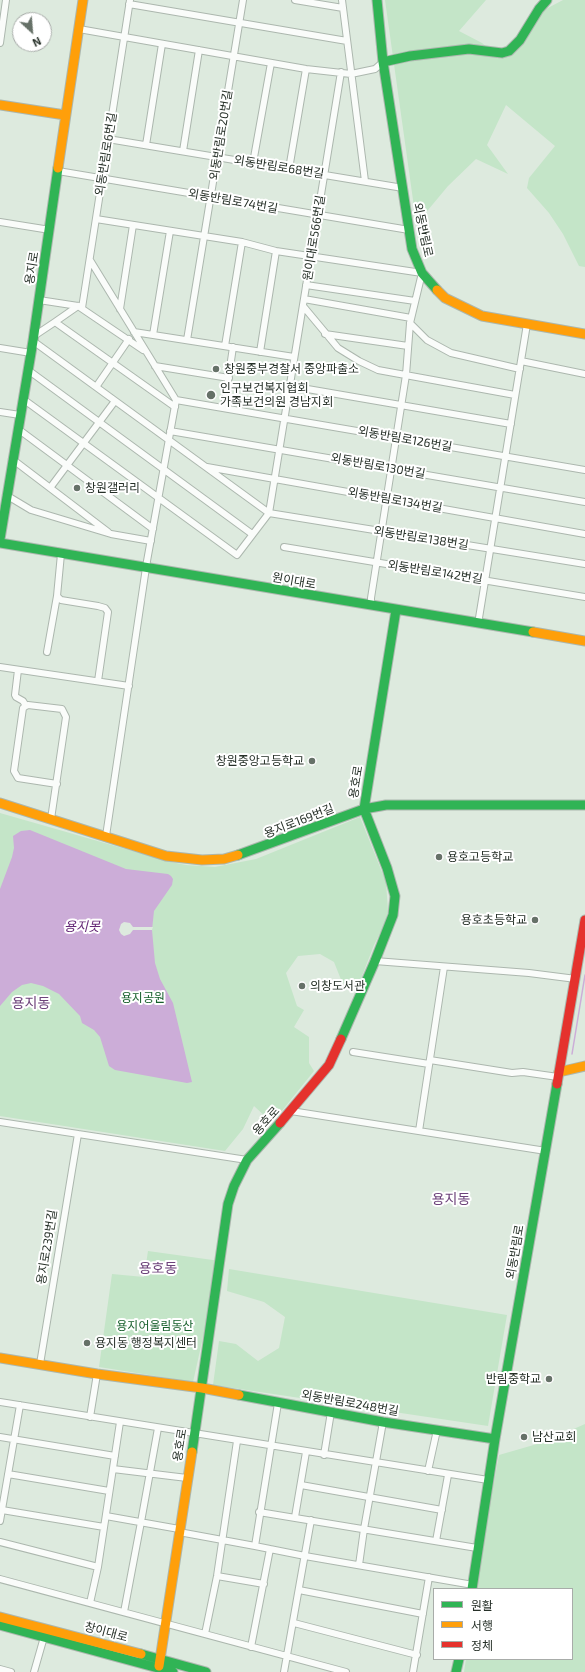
<!DOCTYPE html>
<meta charset="utf-8">
<style>
body{margin:0}
#map{position:relative;width:585px;height:1672px;overflow:hidden;background:#ddeade;font-family:"Exo 2","Noto Sans KR",sans-serif}
canvas{display:block}
.legend{position:absolute;left:433px;top:1588px;width:140px;height:72px;box-sizing:border-box;background:#fff;border:1px solid #a8aca9;margin:0;padding:5px 7px;list-style:none;font-size:12px;color:#263028}
.legend li{display:flex;align-items:center;gap:8px;height:20px}
.legend b{width:20px;border:1px solid #a8aca9}
.north{position:absolute;left:12px;top:12px;width:40px;height:40px;box-sizing:border-box;background:#fff;border:1px solid #a8aca9;border-radius:50%;rotate:154deg;font-size:11px;font-weight:700;line-height:16px;text-align:center;color:#263028}
.north::after{content:'';display:block;margin:auto;width:14px;height:18px;background:#667168;clip-path:polygon(50% 0,100% 100%,50% 72%,0 100%)}
</style>
<div id="map">
<canvas width="585" height="1672"></canvas>
<ul class="legend">
<li><b style="height:5px;background:#30b455"></b>원활</li>
<li><b style="height:5px;background:#ff9f0a"></b>서행</li>
<li><b style="height:5px;background:#e5322d"></b>정체</li>
</ul>
<div class="north">N</div>
</div>
<script>
const c = document.querySelector('canvas').getContext('2d');
c.lineJoin = 'round';
function fillPath(path, color) {
  c.fillStyle = color;
  c.fill(path, 'evenodd');
}
function toPath(rows) {
  const path = new Path2D();
  for (const r of rows) {
    path.moveTo(r[0], r[1]);
    for (let i = 2; i < r.length; i += 2) path.lineTo(r[i], r[i + 1]);
  }
  return path;
}
function stroke(path, color, width, dash) {
  c.strokeStyle = color;
  c.lineWidth = width;
  c.lineCap = dash ? 'butt' : 'round';
  c.setLineDash(dash || []);
  c.stroke(path);
}
function label(font, color, halo, rows, align = 'center') {
  c.font = font + ' "Exo 2","Noto Sans KR",sans-serif';
  c.lineWidth = 4;
  c.setLineDash([]);
  c.textBaseline = 'middle';
  c.strokeStyle = halo;
  c.fillStyle = color;
  for (const [text, x, y, turn = 0] of rows) {
    c.save();
    c.translate(x, y);
    c.rotate((+turn || 0) * Math.PI / 180);
    c.textAlign = isNaN(turn) ? turn : align;
    if (halo) c.strokeText(text, 0, 0);
    c.fillText(text, 0, 0);
    c.restore();
  }
}
fillPath(toPath([
 [385,0,486,0,459,31,482,43,501,59,544,10,563,0,585,0,585,267,579,266,563,234,549,213,527,188,529,178,555,146,506,105,487,145,508,174,476,159,448,186,418,222,414,207],
 [0,813,171,862,186,865,215,867,256,859,360,817,386,882,388,911,385,924,374,945,357,989,342,982,334,962,320,954,298,956,286,973,297,1006,304,1010,294,1027,309,1037,309,1063,314,1071,281,1112,268,1119,254,1106,243,1129,225,1151,0,1116],
 [148,1251,220,1261,193,1382,99,1367,112,1274,144,1277],
 [229,1269,507,1315,488,1426,213,1385,219,1341,236,1344,258,1361,279,1348,285,1317,264,1302,227,1291],
 [585,1424,585,1672,464,1672,466,1659,572,1659,572,1589,474,1589,499,1455,544,1442]
]), '#c4e5c8');
fillPath(toPath([
 [30,830,126,869,168,874,171,876,173,879,172,885,154,911,152,930,155,963,160,979,173,1003,192,1082,187,1083,115,1070,109,1066,100,1037,94,1030,82,1023,80,1016,59,994,43,986,31,983,22,985,12,992,0,1006,0,889,12,857,14,848,13,836,21,831]
]), '#ccadd8');
fillPath(toPath([
 [124,922,130,923,133,927,153,927,152,930,133,930,130,934,124,936,121,934,119,930,121,924]
]), '#ddeade');
stroke(toPath([
 [572,1054,585,975]
]), '#ccadd8', 1.5);
const street = toPath([
 [295,0,343,8],
 [342,0,365,181],
 [129,4,347,41],
 [79,29,306,69,351,74,375,69,383,62],
 [0,43,6,0],
 [108,139,403,188],
 [146,145,162,44],
 [183,151,199,50],
 [253,163,271,63],
 [289,169,306,69],
 [58,171,409,230],
 [96,219,242,242,276,251,422,273,410,323,406,375,371,598,371,606],
 [0,222,50,230],
 [90,260,176,400,147,561,106,836],
 [306,285,415,301],
 [304,299,411,318],
 [39,300,78,306,143,350],
 [303,306,338,348,359,361,378,370,515,395],
 [82,308,130,0],
 [120,309,133,225],
 [55,322,78,306],
 [410,323,427,340,451,353,520,369],
 [134,332,294,357],
 [325,334,408,346],
 [153,335,170,231],
 [34,336,55,322,175,407],
 [187,340,243,0],
 [33,341,269,513,585,564],
 [225,346,242,242],
 [0,348,31,353],
 [260,352,276,251],
 [521,361,585,374],
 [155,366,229,378],
 [28,370,252,534],
 [290,386,511,424],
 [96,387,129,339],
 [23,399,237,555,269,513,341,72],
 [176,400,585,470],
 [224,408,233,347],
 [0,412,20,415],
 [18,429,153,529],
 [170,431,585,502],
 [12,459,108,532],
 [207,467,585,534],
 [50,488,115,401],
 [6,495,31,510,111,534,151,541],
 [284,547,585,597],
 [61,554,57,596,61,600,98,606,105,608,108,612,98,681],
 [478,624,527,324],
 [47,652,57,596],
 [0,667,129,686],
 [18,670,15,695,16,697,23,701,26,706],
 [26,706,28,705,62,709,66,717,51,819],
 [26,706,23,708,14,771,18,778,57,784],
 [375,961,529,973,576,979],
 [353,1052,429,1064],
 [430,1060,512,1073,523,1072,558,1077],
 [291,1111,546,1151],
 [0,1122,247,1160],
 [419,1131,444,967],
 [40,1364,78,1134],
 [0,1402,488,1480],
 [90,1417,97,1374],
 [0,1437,115,1456],
 [324,1455,331,1412],
 [113,1469,187,1478],
 [428,1471,437,1430],
 [8,1474,109,1491],
 [301,1485,442,1510],
 [2,1510,104,1527],
 [259,1512,477,1548],
 [106,1516,179,1529],
 [295,1517,306,1452],
 [0,1521,20,1405],
 [179,1532,255,1546,305,1556,473,1585],
 [436,1541,448,1475],
 [0,1542,98,1567],
 [255,1546,278,1403],
 [359,1565,364,1529,383,1422],
 [217,1576,264,1584],
 [0,1579,346,1672],
 [299,1590,423,1614],
 [90,1603,98,1567,120,1422],
 [124,1612,141,1522,158,1428],
 [294,1623,417,1655],
 [205,1634,217,1576,237,1441],
 [251,1647,270,1549],
 [0,1669,11,1672],
 [34,1672,44,1637],
 [284,1672,311,1520],
 [413,1672,429,1577]
]);
const fast = toPath([
 [377,0,383,62,412,249,422,273,437,290],
 [383,62,410,56,469,49,502,53,509,51,520,40,539,9,547,0],
 [0,539,33,341,58,168],
 [0,543,533,632],
 [238,855,364,809,386,805,585,805],
 [341,1039,375,961,393,915,395,896,387,868,364,809,396,610],
 [239,1395,383,1422,495,1439],
 [192,1452,228,1204,234,1186,247,1160,280,1123],
 [472,1589,495,1439,557,1084],
 [0,1625,173,1672],
 [141,1654,206,1672],
 [456,1672,459,1659]
]);
const slow = toPath([
 [0,105,65,115],
 [58,168,83,0],
 [437,290,445,298,482,316,585,334],
 [533,632,585,641],
 [0,803,166,856,202,860,224,859,238,855],
 [559,1072,585,1066],
 [0,1358,97,1374,202,1388,239,1395],
 [0,1617,141,1654],
 [159,1666,192,1452]
]);
const jam = toPath([
 [557,1084,585,920],
 [280,1123,329,1065,341,1039]
]);
stroke(street, '#acb7ae', 8);
stroke(fast, '#acb7ae', 11);
stroke(slow, '#acb7ae', 11);
stroke(jam, '#acb7ae', 11);
stroke(street, '#fafcfa', 6);
stroke(fast, '#30b455', 9);
stroke(slow, '#ff9f0a', 9);
stroke(jam, '#e5322d', 9);
for (const [x, y, r, color] of [
 [216,369,4,"#667168"],
 [211,395,5,"#667168"],
 [77,488,4,"#667168"],
 [312,761,4,"#667168"],
 [439,857,4,"#667168"],
 [535,920,4,"#667168"],
 [302,986,4,"#667168"],
 [87,1343,4,"#667168"],
 [549,1379,4,"#667168"],
 [524,1437,4,"#667168"]
]) {
  const dot = new Path2D();
  dot.arc(x, y, r, 0, 2 * Math.PI);
  c.fillStyle = color;
  c.fill(dot);
  stroke(dot, '#fff', 1.5);
}
label('12px', '#263028', '#fff', [
 ["외동반림로20번길",221,135,-81],
 ["외동반림로6번길",106,154,-81],
 ["외동반림로68번길",279,167,9],
 ["외동반림로74번길",233,201,10],
 ["외동반림로",423,230,78],
 ["원이대로566번길",314,238,-81],
 ["용지로",32,268,-81],
 ["외동반림로126번길",405,439,10],
 ["외동반림로130번길",378,466,10],
 ["외동반림로134번길",395,500,10],
 ["외동반림로138번길",421,538,9],
 ["외동반림로142번길",435,572,9],
 ["원이대로",294,581,10],
 ["용호로",356,782,-81],
 ["용지로169번길",299,821,-21],
 ["용호로",266,1121,-48],
 ["용지로239번길",47,1247,-81],
 ["외동반림로",515,1252,-80],
 ["외동반림로248번길",350,1403,10],
 ["용호로",180,1445,-81],
 ["창이대로",106,1632,15]
]);
label('12px', '#263028', '#fff', [
 ["창원중부경찰서 중앙파출소",224,369],
 ["인구보건복지협회",220,388],
 ["가족보건의원 경남지회",220,402],
 ["창원갤러리",85,488],
 ["창원중앙고등학교",304,761,"right"],
 ["용호고등학교",447,857],
 ["용호초등학교",527,920,"right"],
 ["의창도서관",310,986],
 ["용지동 행정복지센터",95,1343],
 ["반림중학교",541,1379,"right"],
 ["남산교회",532,1437]
], 'left');
label('12px', '#17602c', '#fff', [
 ["용지공원",143,998],
 ["용지어울림동산",155,1326]
]);
label('italic 13px', '#662a78', '#fff', [
 ["용지못",82,927]
]);
label('14px', '#6d437b', '#fff', [
 ["용지동",31,1003],
 ["용지동",451,1199],
 ["용호동",158,1268]
]);
</script>
